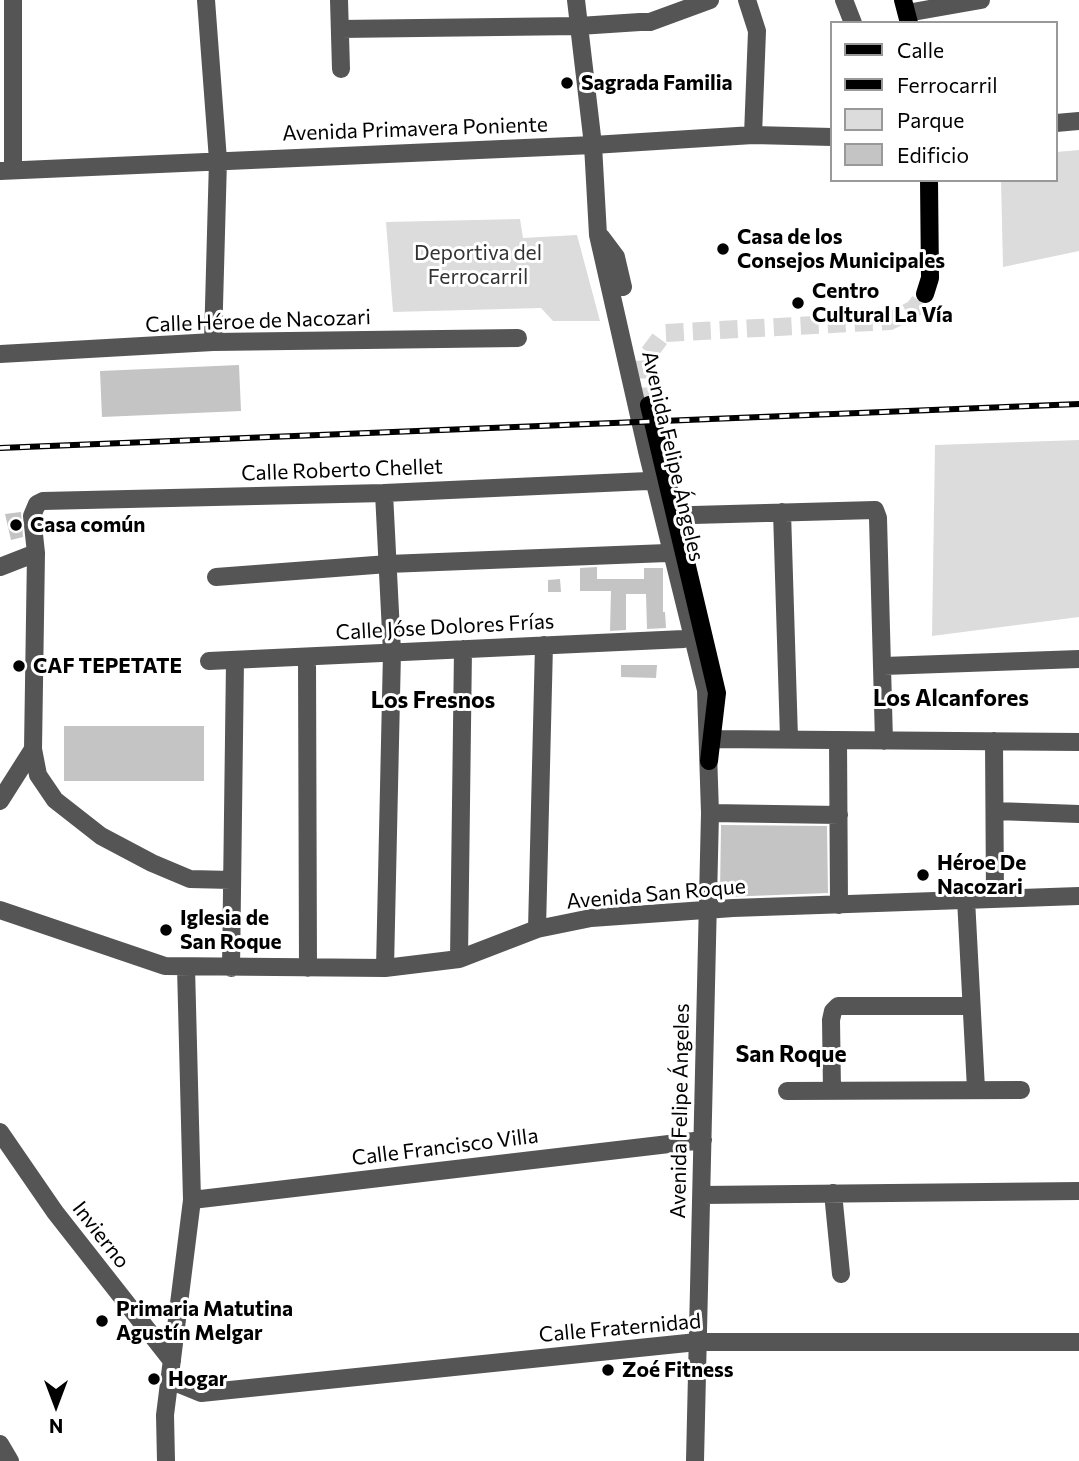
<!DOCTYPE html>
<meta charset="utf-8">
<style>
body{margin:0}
#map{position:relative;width:1079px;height:1461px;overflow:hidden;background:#fff;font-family:Commissioner,sans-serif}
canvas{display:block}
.legend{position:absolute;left:830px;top:21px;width:228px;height:161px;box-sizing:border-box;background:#fff;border:2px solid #999;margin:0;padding:9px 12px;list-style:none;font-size:21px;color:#000}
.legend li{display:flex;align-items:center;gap:14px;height:35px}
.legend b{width:35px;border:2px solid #999}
.north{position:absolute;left:21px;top:1370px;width:70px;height:70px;-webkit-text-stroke:5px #fff;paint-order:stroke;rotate:180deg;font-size:19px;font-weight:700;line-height:28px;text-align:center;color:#000}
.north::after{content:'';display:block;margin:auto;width:24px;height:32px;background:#000;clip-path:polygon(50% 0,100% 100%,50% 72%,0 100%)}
</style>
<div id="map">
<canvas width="1079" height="1461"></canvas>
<ul class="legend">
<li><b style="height:9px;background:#000"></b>Calle</li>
<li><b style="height:9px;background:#000"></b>Ferrocarril</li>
<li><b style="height:19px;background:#dcdcdc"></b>Parque</li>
<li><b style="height:19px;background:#c4c4c4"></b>Edificio</li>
</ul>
<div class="north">N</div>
</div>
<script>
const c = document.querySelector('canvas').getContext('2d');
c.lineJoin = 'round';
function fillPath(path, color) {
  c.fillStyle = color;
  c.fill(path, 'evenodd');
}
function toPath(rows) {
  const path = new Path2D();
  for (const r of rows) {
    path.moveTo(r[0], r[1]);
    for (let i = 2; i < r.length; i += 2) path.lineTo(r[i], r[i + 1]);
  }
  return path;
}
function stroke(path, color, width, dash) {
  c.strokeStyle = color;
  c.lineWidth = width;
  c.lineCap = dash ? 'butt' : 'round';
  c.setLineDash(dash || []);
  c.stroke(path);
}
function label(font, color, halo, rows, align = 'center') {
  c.font = font + ' Commissioner,sans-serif';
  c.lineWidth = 6;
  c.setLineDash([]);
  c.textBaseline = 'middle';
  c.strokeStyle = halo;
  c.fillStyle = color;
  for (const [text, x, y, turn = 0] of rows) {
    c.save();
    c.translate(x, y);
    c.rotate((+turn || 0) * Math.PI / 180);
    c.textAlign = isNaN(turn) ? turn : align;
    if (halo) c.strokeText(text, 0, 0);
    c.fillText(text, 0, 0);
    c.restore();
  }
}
fillPath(toPath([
 [1079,150,1079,251,1003,267,1001,180,1056,180,1056,152],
 [520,219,523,238,577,235,600,321,553,321,541,308,393,312,386,222],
 [1079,440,1079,617,932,636,935,445]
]), '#dcdcdc');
fillPath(toPath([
 [239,365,241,411,102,417,100,371],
 [21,512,23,537,11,540,5,514],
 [597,567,597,579,644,579,644,568,663,568,663,612,665,612,666,628,647,629,646,594,626,594,626,630,610,631,611,591,580,591,580,568],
 [560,579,561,592,548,592,548,580],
 [621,665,657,665,656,678,621,677],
 [64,726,204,726,204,781,64,781],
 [721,825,827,826,828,893,724,897,720,893]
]), '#c4c4c4');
stroke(toPath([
 [649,405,645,391,644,360,664,333,890,321,914,309,925,294]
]), '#d9d9d9', 18, [18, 9]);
stroke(toPath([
 [13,0,13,170],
 [206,0,218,160,213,342],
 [339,0,341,69],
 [576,0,593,145,598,235,647,451,706,690,710,813,695,1461],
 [747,0,757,31,753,135],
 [844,0,853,23],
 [907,13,981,0],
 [340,29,579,26,640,22,650,22,710,0],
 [1056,123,1079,121],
 [0,171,593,145,753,135,832,137],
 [601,237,616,257,623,287],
 [0,354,213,342,518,338],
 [384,493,392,652,385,968],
 [782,512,789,738],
 [693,515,875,510,878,518,884,741],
 [0,567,36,553],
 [216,577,388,564,667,553],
 [307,657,308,968],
 [209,661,684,639],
 [884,666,1079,659],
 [712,739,1079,742],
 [838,740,839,905],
 [994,741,995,898],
 [0,801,33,749],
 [996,811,1079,814],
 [710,813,839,815],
 [231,880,190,879,152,863,101,836,55,800,38,775,33,749,36,553,32,516,37,504,43,501,384,493,648,481],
 [966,899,976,1089],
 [0,910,165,966,385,968,459,959,537,929,591,918,733,908,1079,896],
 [537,929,544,645],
 [459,959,463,649],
 [231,968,235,661],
 [787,1091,1021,1090],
 [832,1091,831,1020,833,1011,838,1006,971,1006],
 [0,1132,55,1212,172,1361],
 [833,1193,841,1274],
 [702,1195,1079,1191],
 [192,1200,703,1140],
 [169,1380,201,1393,697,1342,1079,1342],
 [0,1444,10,1461],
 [166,1461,165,1415,192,1200,186,967]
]), '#555', 18);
stroke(toPath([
 [903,0,909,23],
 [925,294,930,278,929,180],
 [649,405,717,693,709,761]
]), '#000', 18);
const rail = toPath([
 [0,448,1079,404]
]);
stroke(rail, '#000', 6);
stroke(rail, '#fff', 3.5, [10]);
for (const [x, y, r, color] of [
 [567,83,7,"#000"],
 [723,249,7,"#000"],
 [798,303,7,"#000"],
 [16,525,7,"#000"],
 [19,666,7,"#000"],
 [923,875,7,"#000"],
 [166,930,7,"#000"],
 [102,1321,7,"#000"],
 [608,1370,7,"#000"],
 [154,1379,7,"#000"]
]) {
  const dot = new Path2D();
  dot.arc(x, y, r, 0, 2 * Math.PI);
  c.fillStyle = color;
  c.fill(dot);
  stroke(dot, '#fff', 2.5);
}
label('bold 21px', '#000', '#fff', [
 ["Sagrada Familia",581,83],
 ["Casa de los",737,237],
 ["Consejos Municipales",737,261],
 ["Centro",812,291],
 ["Cultural La Vía",812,315],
 ["Casa común",30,525],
 ["CAF TEPETATE",33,666],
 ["Héroe De",937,863],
 ["Nacozari",937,887],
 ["Iglesia de",180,918],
 ["San Roque",180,942],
 ["Primaria Matutina",116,1309],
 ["Agustín Melgar",116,1333],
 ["Zoé Fitness",622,1370],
 ["Hogar",168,1379]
], 'left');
label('21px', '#000', '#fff', [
 ["Avenida Primavera Poniente",415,129,-2],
 ["Calle Héroe de Nacozari",258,321,-2],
 ["Avenida Felipe Ángeles",673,456,77],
 ["Calle Roberto Chellet",342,470,-2],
 ["Calle Jóse Dolores Frías",445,627,-3],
 ["Avenida San Roque",656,894,-5],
 ["Avenida Felipe Ángeles",680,1111,-89],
 ["Calle Francisco Villa",445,1147,-7],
 ["Invierno",101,1235,52],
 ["Calle Fraternidad",620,1328,-5]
]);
label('21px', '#333', '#fff', [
 ["Deportiva del",478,253],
 ["Ferrocarril",478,277]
]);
label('bold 23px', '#000', '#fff', [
 ["Los Alcanfores",951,698],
 ["Los Fresnos",433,700],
 ["San Roque",791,1054]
]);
</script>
